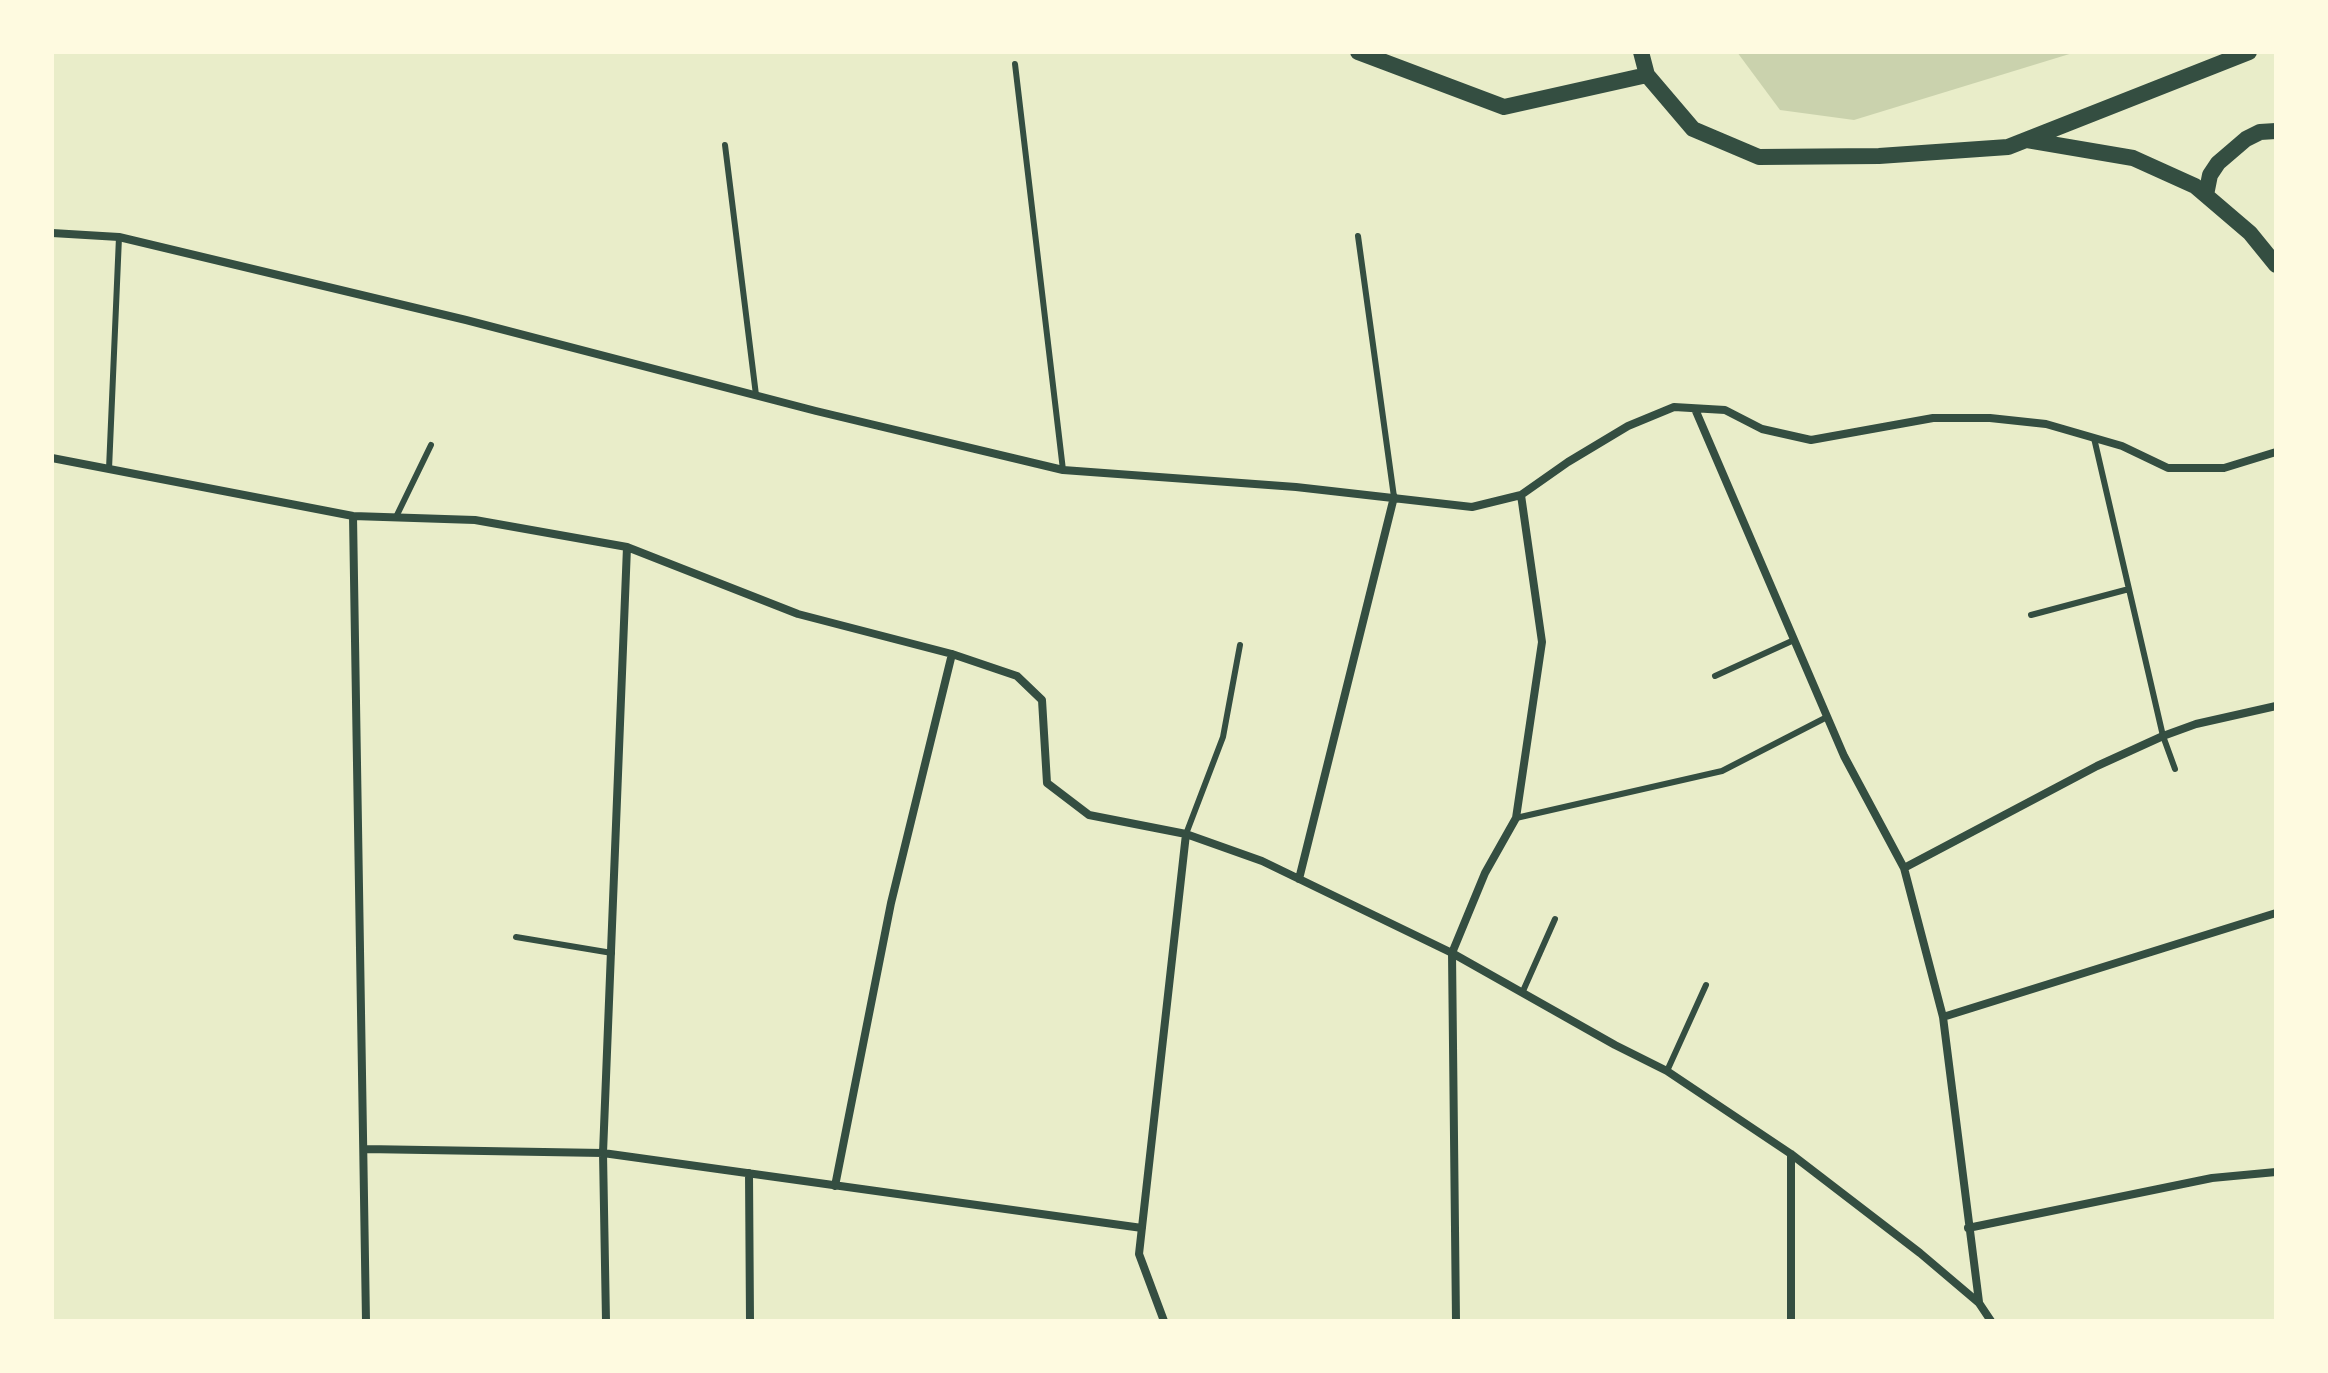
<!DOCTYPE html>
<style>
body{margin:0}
#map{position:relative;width:2328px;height:1373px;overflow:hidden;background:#e9edc9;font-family:"Space Grotesk",sans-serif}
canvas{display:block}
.frame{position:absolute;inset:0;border:54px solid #fefae0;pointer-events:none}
</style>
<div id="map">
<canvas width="2328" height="1373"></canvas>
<div class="frame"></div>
</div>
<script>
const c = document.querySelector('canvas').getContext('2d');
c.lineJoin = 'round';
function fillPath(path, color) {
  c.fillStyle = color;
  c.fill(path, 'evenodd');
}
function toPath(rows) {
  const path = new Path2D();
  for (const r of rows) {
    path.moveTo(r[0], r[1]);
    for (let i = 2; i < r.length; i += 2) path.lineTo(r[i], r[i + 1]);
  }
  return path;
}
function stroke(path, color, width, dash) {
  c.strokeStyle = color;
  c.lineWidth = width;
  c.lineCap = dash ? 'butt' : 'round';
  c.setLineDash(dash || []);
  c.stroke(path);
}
fillPath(toPath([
 [1737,52,2076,52,1854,120,1780,110]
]), '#cad2ad');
stroke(toPath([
 [1015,64,1063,470],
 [725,145,756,395],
 [1358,236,1394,497],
 [2094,438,2163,736,2175,769],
 [109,469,119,237],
 [396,517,431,445],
 [2031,615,2129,589],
 [1715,676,1794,640],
 [1516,818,1722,771,1827,717],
 [1186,834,1223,737,1240,645],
 [516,937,612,953],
 [1523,991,1555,919],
 [1667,1071,1706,985]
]), '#344e41', 6);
stroke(toPath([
 [52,233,119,237,466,320,816,411,1063,470,1296,487,1472,507,1521,495,1568,462,1628,426,1674,407,1725,410,1762,429,1811,440,1933,418,1990,418,2046,424,2122,446,2168,468,2224,468,2276,452],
 [1695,409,1844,756,1904,868,1943,1017,1979,1302],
 [52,458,353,516,475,520,627,547,798,614,952,654,1017,676,1042,700,1047,783,1089,815,1186,834,1262,861,1452,953,1615,1045,1667,1071,1791,1154,1920,1253,1979,1303,1991,1321],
 [353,516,366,1321],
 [1904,868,2097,766,2163,736,2196,724,2276,706],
 [1299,879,1394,497],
 [1943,1017,2276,913],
 [365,1149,603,1153,1142,1228],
 [749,1173,750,1321],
 [835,1186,891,903,952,654],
 [1968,1228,2212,1178,2276,1172],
 [606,1321,603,1153,627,547],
 [1164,1321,1139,1254,1186,834],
 [1456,1321,1452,953,1485,873,1516,818,1542,642,1521,495],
 [1791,1321,1791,1154]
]), '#344e41', 8);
stroke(toPath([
 [1358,52,1504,107,1647,75],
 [1641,52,1647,75,1693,129,1759,157,1879,156,2008,147,2249,52],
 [2027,140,2133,158,2195,186,2250,233,2276,265],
 [2206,195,2210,175,2218,163,2246,139,2260,132,2276,131]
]), '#344e41', 16);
</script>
